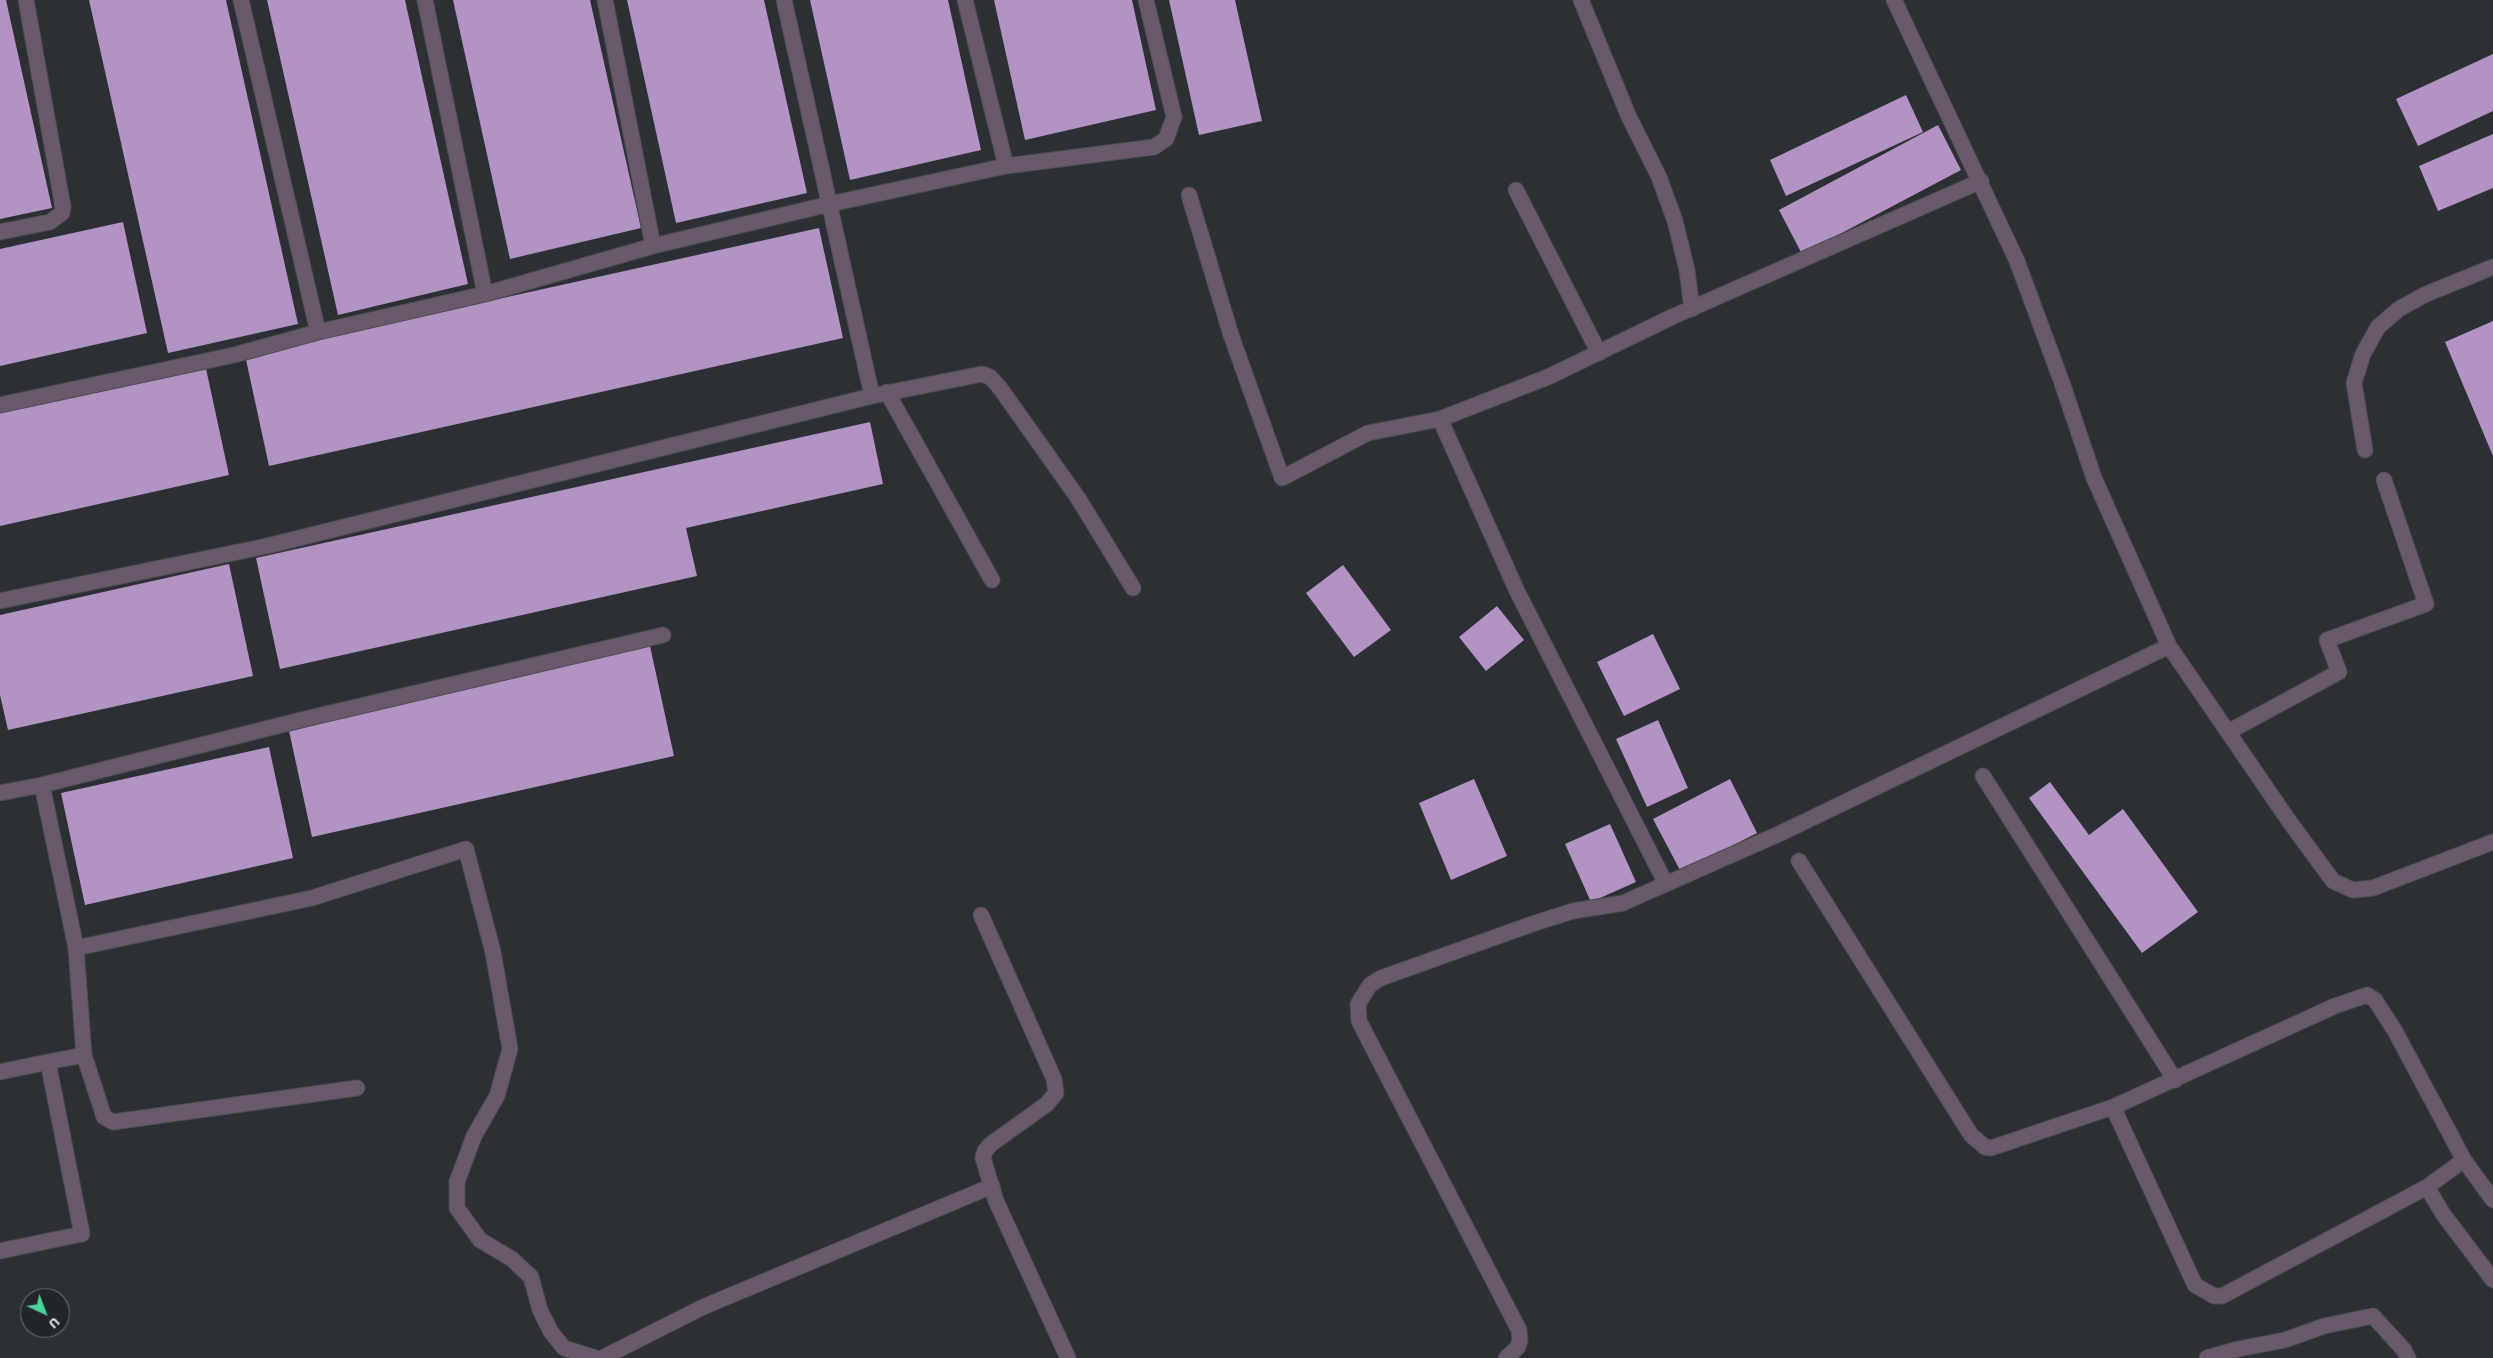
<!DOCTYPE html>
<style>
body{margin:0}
#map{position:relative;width:2493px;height:1358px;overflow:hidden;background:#2c2f34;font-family:"Titillium Web",sans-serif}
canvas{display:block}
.north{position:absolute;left:20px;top:1288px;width:50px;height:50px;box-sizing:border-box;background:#22252a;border:1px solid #727478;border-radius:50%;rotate:137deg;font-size:14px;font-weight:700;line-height:20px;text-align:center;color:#e9ebee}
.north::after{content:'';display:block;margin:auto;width:18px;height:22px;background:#4cd39a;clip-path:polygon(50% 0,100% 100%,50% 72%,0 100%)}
</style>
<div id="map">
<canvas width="2493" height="1358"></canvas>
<div class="north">U</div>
</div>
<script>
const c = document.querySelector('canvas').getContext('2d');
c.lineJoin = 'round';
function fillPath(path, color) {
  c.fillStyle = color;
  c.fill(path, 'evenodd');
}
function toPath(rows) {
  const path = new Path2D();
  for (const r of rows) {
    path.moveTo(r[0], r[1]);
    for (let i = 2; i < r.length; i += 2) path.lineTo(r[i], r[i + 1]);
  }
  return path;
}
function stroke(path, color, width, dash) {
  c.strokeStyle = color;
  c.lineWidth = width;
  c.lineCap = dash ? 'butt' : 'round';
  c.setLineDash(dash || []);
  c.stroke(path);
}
fillPath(toPath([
 [0,0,6,0,52,208,0,219],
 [89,0,226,0,298,324,168,353],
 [267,0,405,0,468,284,338,315],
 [453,0,590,0,641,228,510,259],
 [627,0,764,0,807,193,676,223],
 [810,0,948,0,981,150,850,180],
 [994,0,1132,0,1156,110,1025,140],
 [1169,0,1235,0,1262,121,1199,135],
 [2493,54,2493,111,2418,146,2396,99],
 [1906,95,1923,132,1786,196,1770,160],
 [1938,125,1961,170,1802,254,1779,210],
 [2493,134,2493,188,2438,211,2419,166],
 [123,222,147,333,0,366,0,249],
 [819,228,843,338,269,466,245,355],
 [2493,321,2493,456,2445,342],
 [205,364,229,475,0,526,0,410],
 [870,422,883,484,686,528,697,576,280,669,256,558],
 [229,564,253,676,8,730,0,695,0,615],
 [1343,565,1391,630,1354,657,1306,593],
 [1497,606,1524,640,1486,671,1459,637],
 [1653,634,1680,689,1624,716,1597,662],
 [650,646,674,756,312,837,288,726],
 [1658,720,1688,788,1647,807,1616,739],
 [269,747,293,858,85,905,61,793],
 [1474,779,1507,856,1451,880,1419,803],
 [1730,779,1757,833,1681,872,1653,819],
 [2050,782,2089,835,2123,809,2198,912,2142,953,2029,798],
 [1610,824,1636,882,1591,902,1565,844]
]), '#b393c3');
const minor = toPath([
 [241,0,318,332],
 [425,0,485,294],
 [605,0,653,246],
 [784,0,872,396],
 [965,0,1006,166],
 [1581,0,1629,117,1659,177,1675,221,1687,270,1692,309],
 [1894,0,2017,261,2061,380,2094,478,2169,646,2289,821,2333,881,2353,890,2373,888,2493,842],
 [1516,190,1599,353],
 [1189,195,1231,335,1282,478,1368,433,1440,419,1548,377,1674,316,1981,181],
 [0,232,50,222,62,213,63,207,26,0],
 [887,392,992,580],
 [0,405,234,355,318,332,485,294,653,246,830,204,1006,166,1154,147,1166,139,1174,117,1146,0],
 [1440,419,1517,591,1666,884],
 [2365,450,2354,383,2363,354,2378,327,2399,309,2424,295,2493,267],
 [0,601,267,546,872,396,982,374,990,377,1000,388,1078,498,1133,588],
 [2228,732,2339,672,2327,640,2426,604,2384,480],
 [1983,776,2175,1080],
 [42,785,76,948,84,1055,104,1117,113,1122,357,1088],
 [0,793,42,785,305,719,663,635],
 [1799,861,1971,1135,1985,1147,1991,1148,2113,1107,2335,1006,2367,995,2375,1000,2395,1031,2464,1160,2493,1200],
 [981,915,1054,1079,1056,1093,1047,1104,991,1144,985,1151,983,1158,996,1201,1068,1358],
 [76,948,312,898,466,849,493,952,510,1049,497,1096,474,1136,457,1182,457,1208,480,1240,512,1259,531,1277,540,1310,551,1332,564,1348,596,1358],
 [0,1072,48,1062],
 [2113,1107,2195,1285,2214,1296,2222,1296,2427,1187,2464,1160],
 [2427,1187,2443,1214,2493,1280],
 [0,1251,82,1234,48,1062,84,1055],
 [602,1358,703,1307,992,1186],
 [1506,1358,1518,1347,1520,1340,1519,1330,1359,1021,1358,1004,1370,985,1381,978,1535,923,1573,911,1623,903,1781,833,2169,646],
 [2207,1358,2238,1349,2285,1340,2324,1326,2373,1316,2404,1350,2408,1358]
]);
stroke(minor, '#4a4d52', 17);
stroke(minor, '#6a596b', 15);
</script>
